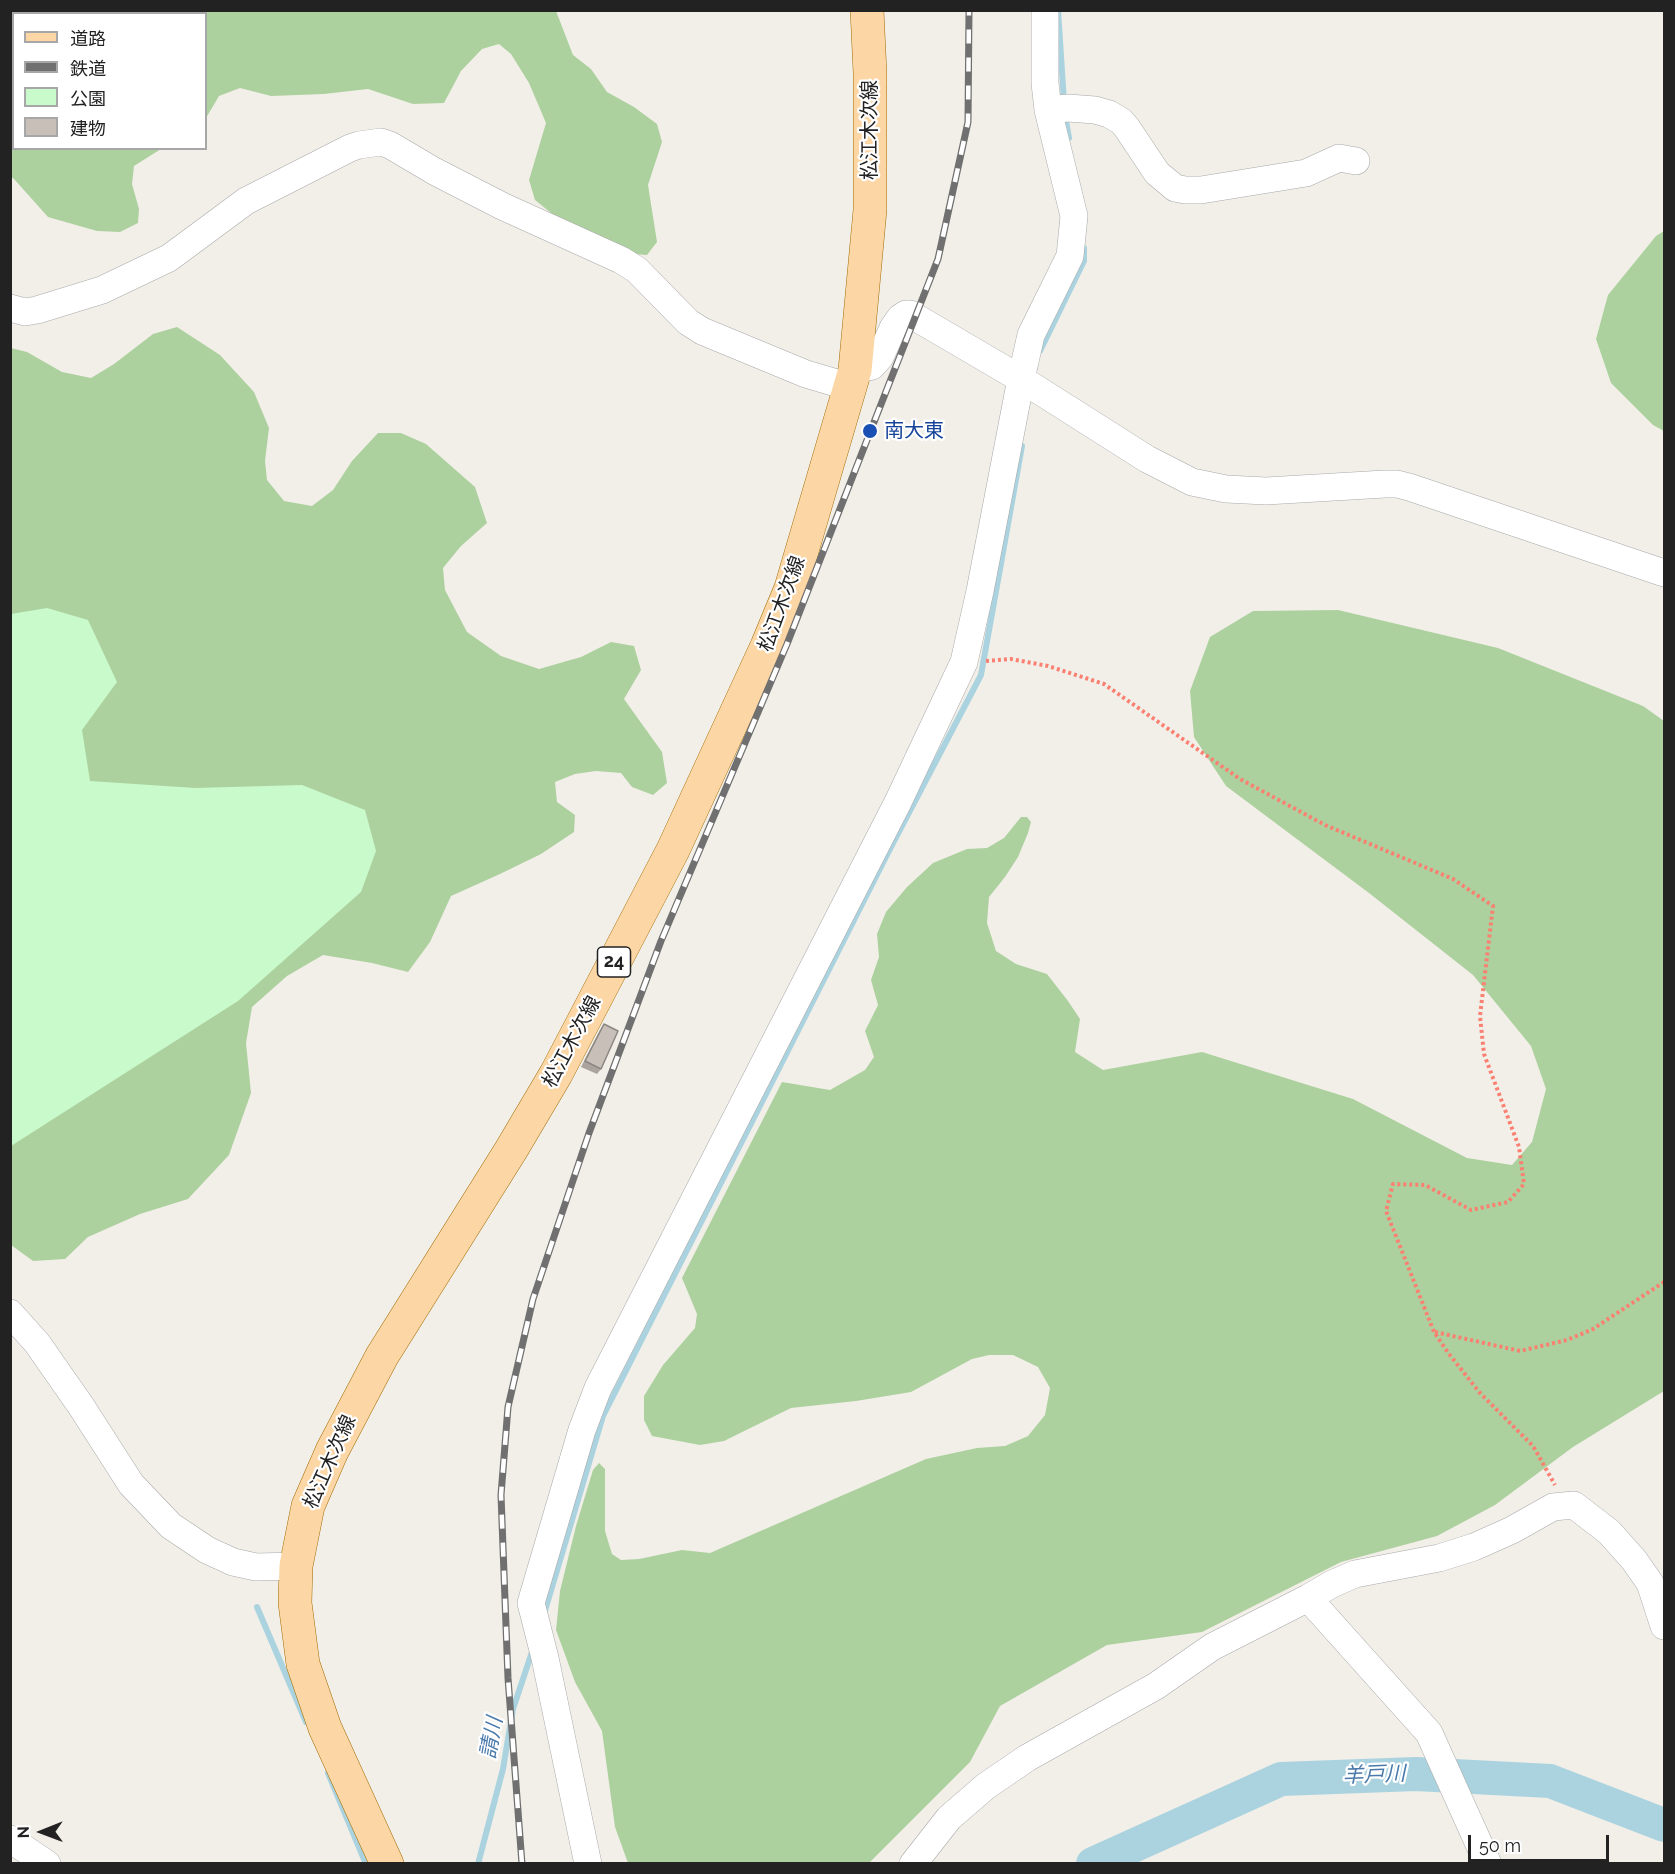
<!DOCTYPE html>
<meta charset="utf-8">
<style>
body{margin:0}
#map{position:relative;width:1675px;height:1874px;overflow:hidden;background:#f2efe9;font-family:Raleway,"Noto Sans JP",sans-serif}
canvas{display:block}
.frame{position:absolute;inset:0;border:12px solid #222;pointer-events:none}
.legend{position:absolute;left:12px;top:12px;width:195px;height:138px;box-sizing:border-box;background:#fff;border:2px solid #a7a7a7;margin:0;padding:8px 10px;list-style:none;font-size:18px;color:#222}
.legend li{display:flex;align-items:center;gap:12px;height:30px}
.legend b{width:30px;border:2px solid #a7a7a7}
.north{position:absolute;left:12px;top:1802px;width:60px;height:60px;-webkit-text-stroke:4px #fff;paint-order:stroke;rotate:269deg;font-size:16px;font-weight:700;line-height:24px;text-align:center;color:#222}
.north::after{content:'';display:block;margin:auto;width:21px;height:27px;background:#222;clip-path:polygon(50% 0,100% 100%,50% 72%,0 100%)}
.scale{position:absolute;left:1468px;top:1835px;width:141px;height:27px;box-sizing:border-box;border:3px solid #222;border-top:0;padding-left:8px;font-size:18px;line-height:21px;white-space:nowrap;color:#222;-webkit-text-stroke:4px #fff;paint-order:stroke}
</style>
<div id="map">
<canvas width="1675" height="1874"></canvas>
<div class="frame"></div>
<ul class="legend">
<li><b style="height:8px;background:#fcd6a4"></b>道路</li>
<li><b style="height:8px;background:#707070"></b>鉄道</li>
<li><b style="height:16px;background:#c8facc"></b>公園</li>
<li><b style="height:16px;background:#c7bfb8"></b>建物</li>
</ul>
<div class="north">N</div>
<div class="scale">50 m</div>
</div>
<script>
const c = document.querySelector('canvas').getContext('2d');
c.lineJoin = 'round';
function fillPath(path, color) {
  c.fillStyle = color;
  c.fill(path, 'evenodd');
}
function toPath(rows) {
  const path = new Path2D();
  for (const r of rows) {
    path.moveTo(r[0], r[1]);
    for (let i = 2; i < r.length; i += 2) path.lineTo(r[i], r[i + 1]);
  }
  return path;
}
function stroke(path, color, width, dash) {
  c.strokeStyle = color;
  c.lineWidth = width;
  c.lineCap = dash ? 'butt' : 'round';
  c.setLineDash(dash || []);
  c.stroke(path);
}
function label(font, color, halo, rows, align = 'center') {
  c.font = font + ' Raleway,"Noto Sans JP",sans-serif';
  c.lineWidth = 4.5;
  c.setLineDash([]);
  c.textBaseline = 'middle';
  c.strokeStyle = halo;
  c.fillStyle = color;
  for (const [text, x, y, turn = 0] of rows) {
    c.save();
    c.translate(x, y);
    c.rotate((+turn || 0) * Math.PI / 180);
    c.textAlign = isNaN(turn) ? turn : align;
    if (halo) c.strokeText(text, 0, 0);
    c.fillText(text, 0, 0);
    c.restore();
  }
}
fillPath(toPath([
 [11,11,556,11,573,55,591,69,607,92,634,107,657,124,662,142,648,185,657,242,647,255,634,254,566,225,535,200,529,180,546,123,529,83,511,54,499,44,482,49,461,71,444,103,413,104,368,89,324,94,271,96,240,88,219,96,206,118,206,14,14,14,13,81,11,77],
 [13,103,14,148,161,149,134,166,132,184,139,209,138,223,120,232,97,231,48,217,14,179,11,177,10,104],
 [1664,231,1664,431,1653,425,1611,383,1596,339,1608,295,1656,236],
 [177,327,220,355,254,392,269,428,265,461,267,480,284,501,312,506,333,490,352,461,378,433,401,433,426,444,475,487,487,523,461,546,443,568,445,590,467,632,501,656,539,669,581,657,611,642,634,646,641,670,624,699,662,752,667,783,653,795,632,787,621,773,596,771,575,774,555,782,557,802,575,815,574,832,541,854,500,874,451,896,430,942,408,972,372,963,323,955,287,976,252,1007,246,1043,251,1093,229,1155,188,1199,140,1214,88,1237,65,1259,33,1261,11,1245,10,1100,61,807,11,650,11,348,27,352,62,372,91,378,114,364,153,334],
 [1338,610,1498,648,1643,706,1664,721,1664,1391,1573,1447,1495,1505,1437,1536,1341,1562,1202,1632,1107,1645,1000,1706,970,1762,869,1863,628,1863,615,1827,602,1731,575,1682,556,1630,560,1591,576,1526,593,1470,599,1463,605,1469,605,1531,612,1554,621,1560,639,1559,682,1550,710,1553,926,1459,977,1448,1005,1446,1028,1436,1045,1415,1050,1388,1038,1367,1013,1355,989,1355,972,1359,911,1392,856,1401,791,1408,724,1441,700,1445,652,1436,644,1420,644,1396,663,1365,695,1328,697,1314,682,1278,782,1082,830,1090,865,1070,874,1057,865,1031,878,1005,871,980,879,957,877,934,886,912,907,887,933,863,967,849,987,848,1004,838,1021,817,1027,817,1031,822,1028,833,1018,857,1005,877,989,897,987,923,996,951,1016,964,1047,974,1068,1001,1080,1019,1075,1052,1103,1070,1202,1052,1353,1099,1467,1158,1512,1165,1532,1142,1546,1089,1531,1046,1473,975,1369,893,1226,786,1194,737,1190,691,1210,637,1253,611]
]), '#add19e');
fillPath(toPath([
 [47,608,88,620,117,682,82,730,90,781,195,788,302,785,365,810,376,851,361,892,238,1001,11,1146,11,614]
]), '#c8facc');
stroke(toPath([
 [1058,10,1064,102],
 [1065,115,1069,138],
 [1040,351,1084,261,1084,248],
 [257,1607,306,1722],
 [544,1614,603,1416,890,849,981,675,1022,446],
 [328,1773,366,1864],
 [478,1864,503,1769,513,1709,533,1649]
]), '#aad3df', 6);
stroke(toPath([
 [1093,1864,1281,1779,1416,1774,1550,1781,1664,1825]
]), '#aad3df', 34);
const minor = toPath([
 [1048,110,1068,108,1095,110,1109,114,1121,121,1127,128,1157,173,1175,188,1185,190,1201,190,1306,173,1339,158,1356,161],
 [10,308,25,312,37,310,102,290,169,258,246,201,350,148,359,145,381,142,390,145,434,171,502,206,621,260,637,270,688,322,702,331,806,374,850,387],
 [855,370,872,366,880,357,893,328,900,318,906,314,910,314,1021,379,1147,459,1192,482,1226,489,1266,491,1385,484,1397,484,1409,487,1664,573],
 [10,1313,37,1343,81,1406,131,1484,171,1526,207,1550,233,1562,256,1567,296,1566],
 [1308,1598,1429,1733,1488,1864],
 [10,1839,47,1864],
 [588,1864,545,1658,531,1603,582,1430,598,1388,898,802,964,662,980,591,1021,379,1031,335,1070,256,1074,216,1048,110,1045,83,1045,10],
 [913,1864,949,1818,986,1786,1027,1758,1156,1686,1212,1647,1308,1598,1332,1584,1355,1574,1439,1558,1474,1547,1512,1530,1553,1507,1574,1505,1609,1532,1634,1560,1650,1583,1664,1626]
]);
const major = toPath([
 [387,1864,325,1728,303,1664,295,1603,296,1566,308,1506,332,1451,382,1356,511,1150,556,1074,673,850,767,646,791,588,855,370,870,210,870,73,867,10]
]);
stroke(minor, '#a9a9a9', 28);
stroke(major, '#a06b00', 34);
stroke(toPath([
 [986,661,1011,659,1048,666,1104,684,1240,779,1325,825,1453,879,1493,906,1480,1016,1484,1054,1519,1147,1524,1184,1508,1202,1471,1210,1425,1185,1393,1184,1386,1211,1434,1332,1449,1354,1480,1393,1533,1446,1555,1485],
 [1435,1332,1520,1351,1567,1340,1593,1329,1664,1282]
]), '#fa8072', 4, [3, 3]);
stroke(minor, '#fff', 27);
stroke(major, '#fcd6a4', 33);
const rail = toPath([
 [522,1864,508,1678,501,1495,508,1407,533,1299,589,1133,661,941,787,644,938,259,968,122,969,10]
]);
stroke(rail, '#707070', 7);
stroke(rail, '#fff', 4.5, [14]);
fillPath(toPath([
 [604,1024,601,1069,597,1074,581,1067,600,1030]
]), '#aba49e');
const building = toPath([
 [604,1024,618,1031,601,1069,585,1061,604,1024]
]);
fillPath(building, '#c7bfb8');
stroke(building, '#8b8681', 1.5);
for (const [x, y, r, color] of [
 [870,431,8,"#1a4fb4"]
]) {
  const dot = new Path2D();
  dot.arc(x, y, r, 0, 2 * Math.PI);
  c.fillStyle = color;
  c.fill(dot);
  stroke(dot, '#fff', 2);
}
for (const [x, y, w] of [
 [614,962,33]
]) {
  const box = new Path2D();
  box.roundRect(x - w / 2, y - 15, w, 30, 4.5);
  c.fillStyle = '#fff';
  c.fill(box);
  stroke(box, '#222', 1.5);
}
label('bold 18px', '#222', null, [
 ["24",614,962]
]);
label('20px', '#222', '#fff', [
 ["松江木次線",870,130,-90],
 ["松江木次線",782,604,-70],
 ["松江木次線",572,1042,-62],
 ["松江木次線",330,1462,-66]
]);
label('20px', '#164399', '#fff', [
 ["南大東",884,431]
], 'left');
label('italic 21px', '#4a7aab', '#fff', [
 ["請川",492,1738,-80],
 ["羊戸川",1374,1775,-2]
]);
</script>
